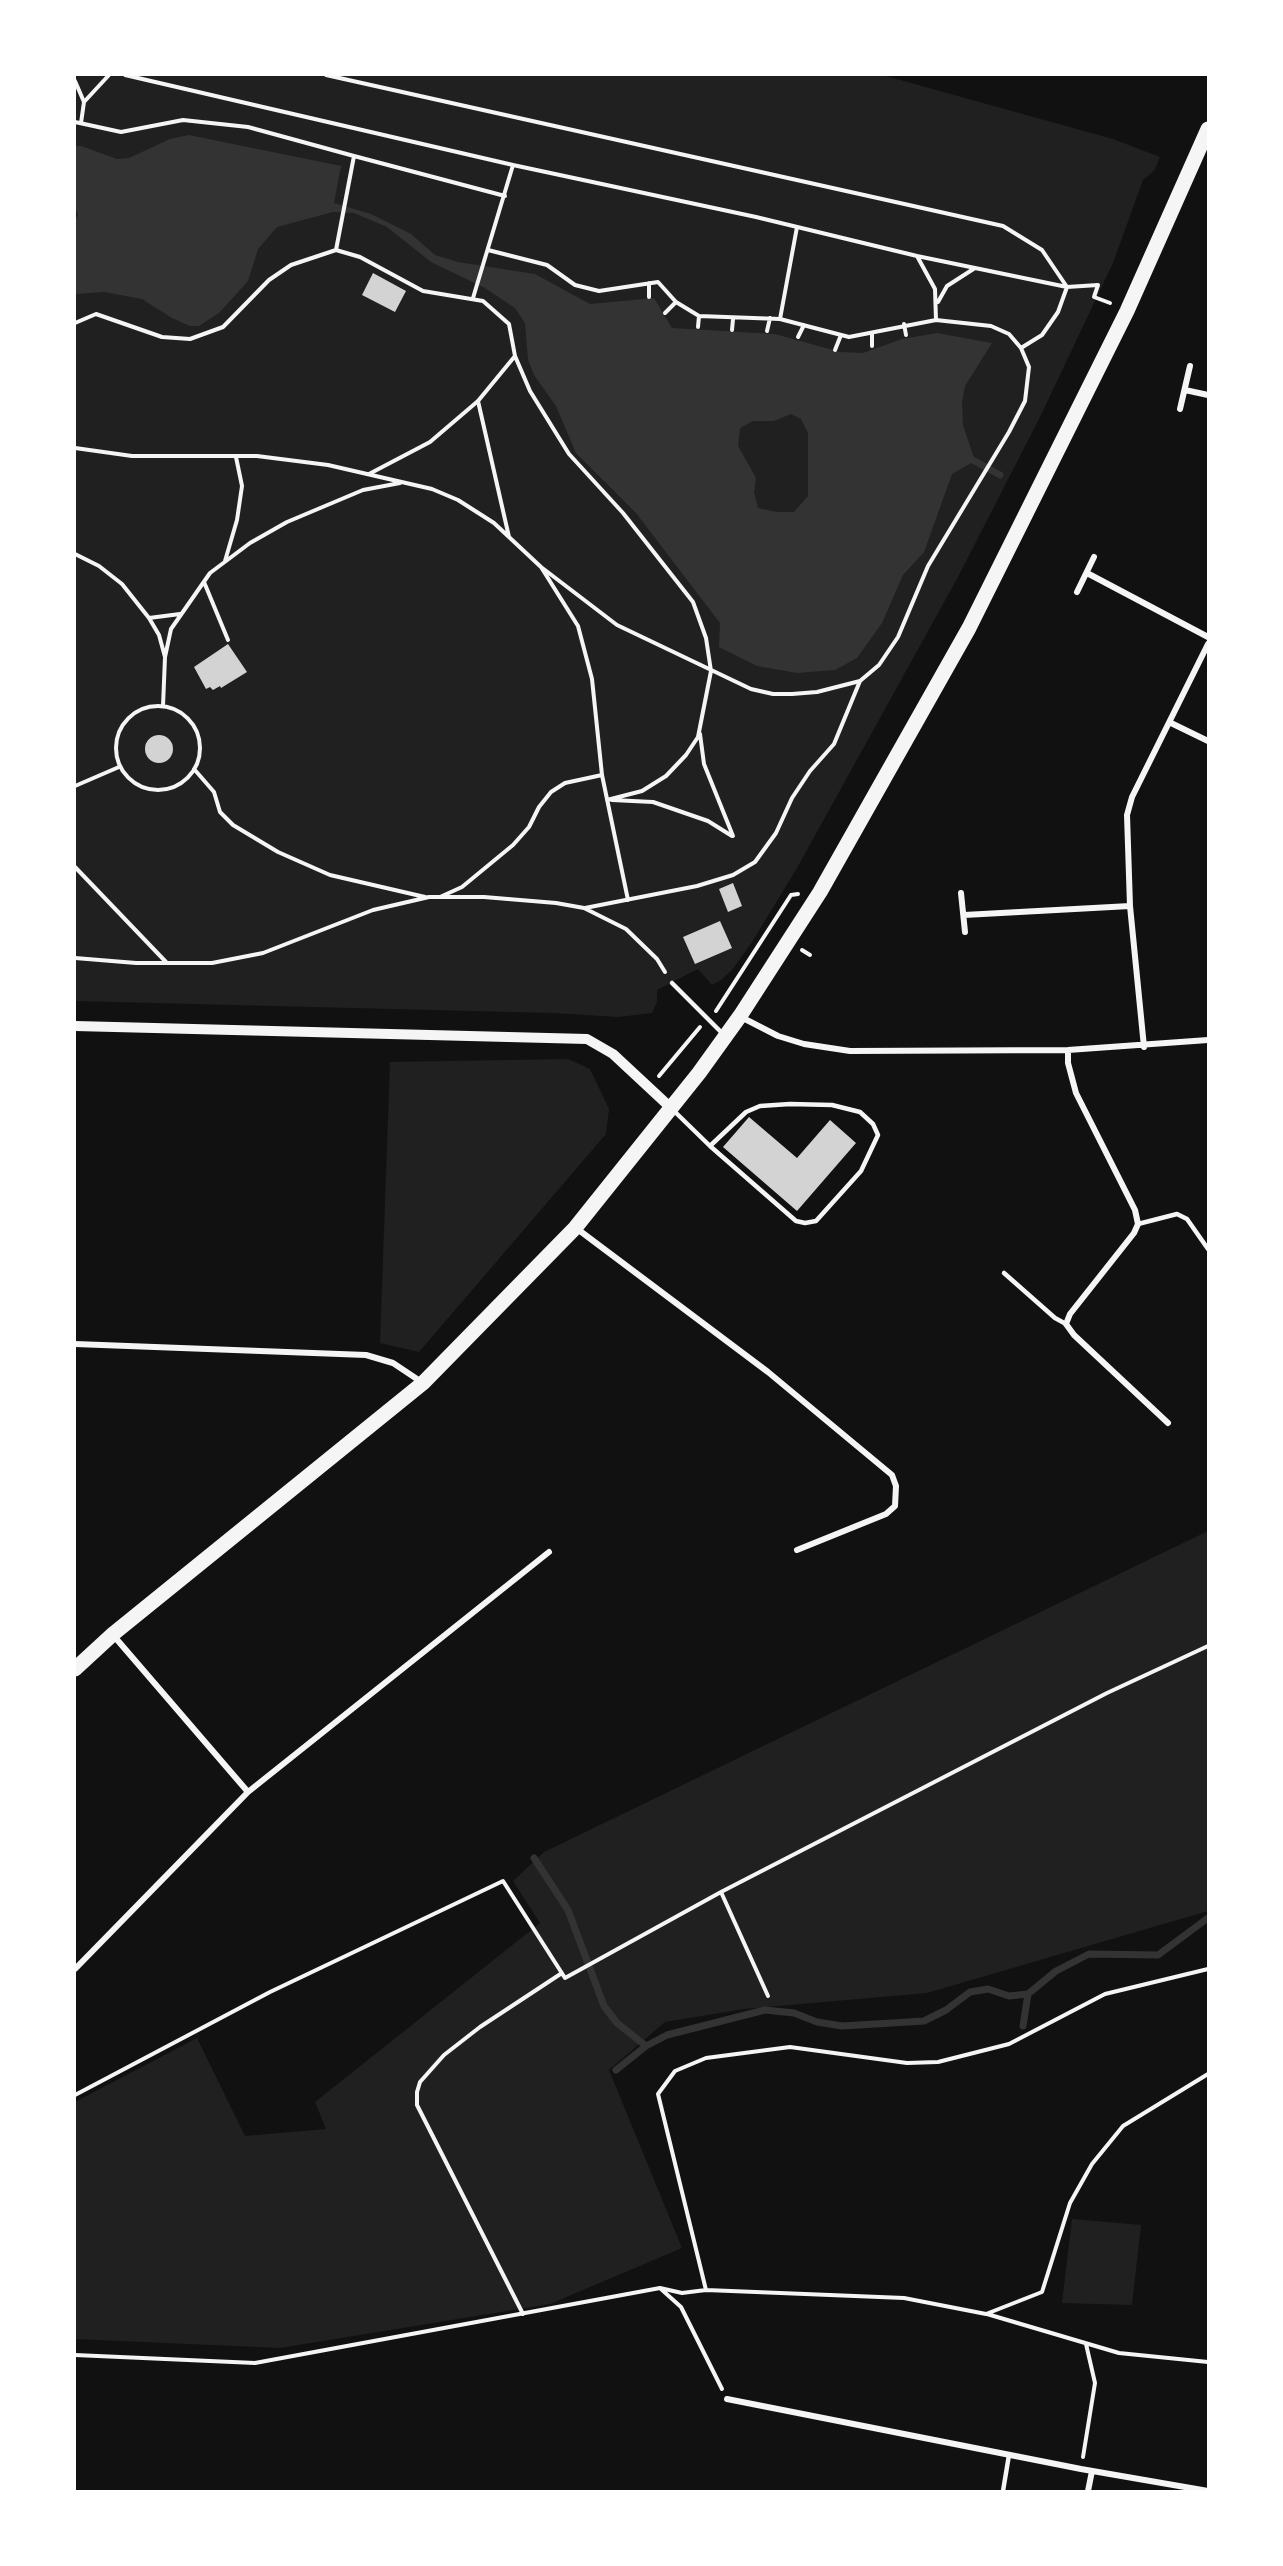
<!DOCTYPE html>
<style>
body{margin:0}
#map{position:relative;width:1283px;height:2566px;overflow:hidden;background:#111;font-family:Quicksand,sans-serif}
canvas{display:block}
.frame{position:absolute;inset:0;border:76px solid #fff;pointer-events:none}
</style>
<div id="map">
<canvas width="1283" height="2566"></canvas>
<div class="frame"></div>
</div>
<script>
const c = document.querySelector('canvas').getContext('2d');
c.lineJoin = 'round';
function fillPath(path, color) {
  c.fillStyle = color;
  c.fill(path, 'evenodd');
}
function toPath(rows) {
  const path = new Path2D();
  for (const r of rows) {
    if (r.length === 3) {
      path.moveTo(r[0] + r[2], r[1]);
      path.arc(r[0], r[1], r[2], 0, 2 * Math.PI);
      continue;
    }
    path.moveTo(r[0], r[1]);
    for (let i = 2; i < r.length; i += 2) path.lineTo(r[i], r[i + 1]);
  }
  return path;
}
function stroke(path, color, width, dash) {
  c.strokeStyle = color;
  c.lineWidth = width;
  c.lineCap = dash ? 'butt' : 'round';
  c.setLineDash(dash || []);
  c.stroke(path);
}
fillPath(toPath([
 [75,75,882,75,1113,139,1160,157,1154,171,1143,180,1113,263,1041,415,958,577,797,868,752,942,732,970,721,980,712,985,698,969,657,990,657,1002,652,1013,618,1017,552,1013,75,1001],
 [568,1059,590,1069,609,1109,606,1134,419,1352,380,1343,390,1062],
 [1208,1531,1208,1911,927,1993,744,2009,665,2022,609,2070,682,2248,550,2304,280,2348,75,2339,75,2102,197,2038,245,2136,326,2129,315,2102,540,1923,513,1881,544,1852],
 [1072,2219,1141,2225,1132,2305,1062,2303]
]), '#202020');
fillPath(toPath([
 [189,135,341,166,334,203,371,214,411,234,435,255,458,262,535,274,590,304,654,298,672,328,775,334,840,352,863,353,902,339,937,333,992,343,965,386,962,403,963,425,975,461,952,474,924,552,903,575,882,623,857,658,835,670,797,673,757,666,719,647,720,623,636,513,576,453,556,406,534,375,528,360,525,323,515,308,485,288,431,262,387,227,354,213,333,212,277,227,258,249,248,281,219,313,199,326,190,326,172,318,142,299,104,292,75,294,75,222,78,214,75,208,75,146,81,146,117,159,129,158,170,139],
 [791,414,801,419,808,433,808,496,794,512,777,512,758,508,754,492,756,478,738,446,740,428,753,421,774,421]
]), '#333');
stroke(toPath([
 [969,458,1000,475],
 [534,1858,568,1910,604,2006,617,2023,646,2046],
 [1023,2026,1028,1994],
 [616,2070,646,2046,667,2035,765,2010,794,2013,817,2022,842,2026,924,2021,946,2010,970,1992,988,1989,1009,1996,1028,1994,1056,1971,1089,1954,1158,1955,1208,1918]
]), '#333', 7);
fillPath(toPath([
 [373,273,406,291,395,312,362,295],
 [228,644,247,672,221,688,220,686,213,690,210,687,206,689,194,667],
 [159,749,14],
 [733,883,742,906,728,912,719,889],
 [720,921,732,948,695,964,683,937],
 [749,1117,797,1158,830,1120,856,1143,797,1211,723,1147]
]), '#d3d3d3');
stroke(toPath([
 [125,75,513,165,756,217,917,256,1067,287,1058,312,1042,335,1021,348],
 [326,75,1003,226,1042,250,1067,287,1098,285,1094,297,1110,303],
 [75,81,84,102],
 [75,122,121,132,183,120,248,127,354,156,336,250],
 [81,123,84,102,109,75],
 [354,156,505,196],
 [488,250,547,265,575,285,599,291,658,282,676,302,699,316,780,319,849,337,936,320,991,326,1009,334,1021,348,1029,367,1025,401,1009,432,928,566,898,637,879,665,860,681,817,692,792,694,773,694,751,689,617,625,541,567],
 [917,256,935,289,936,320],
 [649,283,649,297],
 [473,298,513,165],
 [938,302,947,286,975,268],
 [665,313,676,302],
 [780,319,797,227],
 [75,323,96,314,162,337,190,339,223,327,269,280,291,265,336,250,360,257,423,291,483,301,509,324,515,356,530,391,569,454,623,513,693,602,706,638,711,671,698,737],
 [904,324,906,335],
 [698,327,699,316],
 [732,330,733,319],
 [767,331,770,318],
 [798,337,804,325],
 [872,346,872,334],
 [835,350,841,335],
 [478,401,509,537],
 [75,448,132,456,257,456,328,465,432,489,458,500,494,523,541,567,578,626,592,679,602,775,628,900],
 [369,474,430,442,478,401,515,356],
 [75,554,99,566,122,584,149,618,159,635,165,657,163,706],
 [225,561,237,520,242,486,236,457],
 [204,582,228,640],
 [149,618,180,614],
 [165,657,171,629,210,573,250,543,287,522,363,490,400,483],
 [158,748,42],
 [194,769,214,792,220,812,233,825,278,852,330,875,425,897],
 [75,786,119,767],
 [607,800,642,791,666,776,686,755,700,734,704,764,733,836],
 [612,800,653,802,708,821,732,836],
 [75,867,166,962],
 [440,897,462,887,513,845,529,827,539,807,551,792,565,783,602,775],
 [585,908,697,886,733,875,755,862,776,833,792,798,810,771,834,744,860,681],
 [802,950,810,955],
 [75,958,136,963,212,963,263,953,373,910,429,897,484,897,556,903,584,908,626,929,657,959,665,972],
 [716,1011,791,895,798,894],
 [659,1076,700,1027],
 [721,1892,768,1996],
 [75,2095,270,1992,503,1881,565,1978,721,1892,1107,1693,1208,1646],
 [661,2289,681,2307,722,2389],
 [706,2290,658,2094,675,2071,706,2058,790,2047,907,2063,938,2062,1009,2044,1105,1994,1208,1969],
 [523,2314,417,2105,417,2092,420,2082,444,2055,480,2027,562,1973],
 [987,2314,1119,2353,1208,2362],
 [75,2355,255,2363,660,2288,682,2293,706,2290,904,2298,986,2314,1042,2292,1070,2203,1092,2164,1123,2126,1208,2074],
 [1083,2457,1095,2383,1086,2344]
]), '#f5f5f5', 4);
stroke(toPath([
 [672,983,723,1034],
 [672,1109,710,1146,796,1221,805,1223,816,1221,861,1171,878,1135,873,1124,860,1112,832,1105,790,1104,760,1106,746,1112,710,1146],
 [1138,1224,1177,1214,1187,1219,1208,1249],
 [1004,1273,1055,1318,1066,1324],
 [1003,2491,1009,2455]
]), '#f5f5f5', 4.5);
stroke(toPath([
 [1185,390,1208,395],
 [1180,409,1190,366],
 [1087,573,1208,637],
 [1077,592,1094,557],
 [1171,723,1208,741],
 [961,893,965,932],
 [964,915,1130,906],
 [741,1017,778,1036,804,1044,850,1051,1068,1050,1208,1040],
 [1144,1047,1130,906,1127,815,1132,797,1208,644],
 [1068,1050,1068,1063,1076,1093,1135,1210,1138,1224,1134,1233,1070,1314,1066,1324,1074,1335,1168,1423],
 [576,1228,768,1372,892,1475,896,1486,895,1506,886,1514,797,1550],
 [75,1344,366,1355,393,1363,423,1383],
 [113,1635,248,1792],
 [75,1969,248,1792,549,1552],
 [727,2399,1081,2469,1208,2491],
 [1088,2491,1092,2471]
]), '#f5f5f5', 6);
stroke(toPath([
 [75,1026,587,1039,613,1054,671,1108]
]), '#f5f5f5', 10);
stroke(toPath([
 [75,1669,113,1634,423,1383,575,1228,699,1073,740,1016,820,892,969,628,1127,311,1208,129]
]), '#f5f5f5', 15);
</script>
